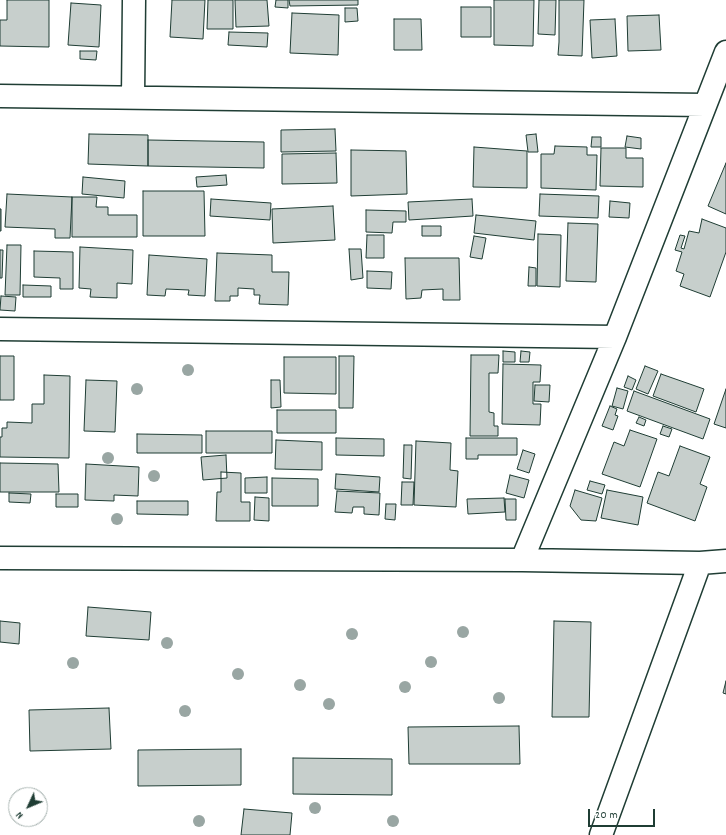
<!DOCTYPE html>
<style>
body{margin:0}
#map{position:relative;width:726px;height:835px;overflow:hidden;background:#fff;font-family:Dekko,sans-serif}
canvas{display:block}
.north{position:absolute;left:8px;top:787px;width:40px;height:40px;box-sizing:border-box;background:#fff;border:1px solid #a5b1ae;border-radius:50%;rotate:226deg;font-size:11px;font-weight:700;line-height:16px;text-align:center;color:#1f3d34}
.north::after{content:'';display:block;margin:auto;width:14px;height:18px;background:#1f3d34;clip-path:polygon(50% 0,100% 100%,50% 72%,0 100%)}
.scale{position:absolute;left:588px;top:809px;width:67px;height:18px;box-sizing:border-box;border:2px solid #1f3d34;border-top:0;padding-left:5px;font-size:12px;line-height:14px;white-space:nowrap;color:#1f3d34;-webkit-text-stroke:3px #fff;paint-order:stroke}
</style>
<div id="map">
<canvas width="726" height="835"></canvas>
<div class="north">N</div>
<div class="scale">20 m</div>
</div>
<script>
const c = document.querySelector('canvas').getContext('2d');
c.lineJoin = 'round';
function fillPath(path, color) {
  c.fillStyle = color;
  c.fill(path, 'evenodd');
}
function toPath(rows) {
  const path = new Path2D();
  for (const r of rows) {
    path.moveTo(r[0], r[1]);
    for (let i = 2; i < r.length; i += 2) path.lineTo(r[i], r[i + 1]);
  }
  return path;
}
function stroke(path, color, width, dash) {
  c.strokeStyle = color;
  c.lineWidth = width;
  c.lineCap = dash ? 'butt' : 'round';
  c.setLineDash(dash || []);
  c.stroke(path);
}
const building = toPath([
 [7,0,49,0,49,47,0,46,0,20,7,20,7,0],
 [172,0,205,0,203,39,170,37,172,0],
 [208,0,233,0,233,29,207,29,208,0],
 [235,0,267,0,269,26,236,27,235,0],
 [276,0,288,0,288,8,275,7,276,0],
 [289,0,358,0,358,5,290,6,289,0],
 [494,0,534,0,533,46,494,45,494,0],
 [539,0,556,0,555,35,538,34,539,0],
 [559,0,584,0,582,56,558,55,559,42,559,0],
 [71,3,101,5,99,47,68,45,71,3],
 [461,7,491,7,491,37,461,37,461,7],
 [345,8,357,8,358,21,345,22,345,8],
 [292,13,339,15,338,55,290,53,292,13],
 [659,15,661,50,628,51,627,16,659,15],
 [394,19,421,19,422,50,394,50,394,19],
 [615,19,617,56,592,58,590,20,615,19],
 [229,32,268,33,267,47,228,45,229,32],
 [80,51,97,51,96,60,80,59,80,51],
 [335,129,336,151,281,152,281,130,335,129],
 [89,134,148,135,148,166,88,164,89,134],
 [536,134,538,152,528,152,526,135,536,134],
 [627,136,641,138,641,149,625,147,627,136],
 [592,137,601,137,601,147,591,147,592,137],
 [148,140,264,142,264,168,148,166,148,140],
 [555,146,587,147,587,155,597,155,596,190,541,188,541,154,554,154,555,146],
 [474,147,527,151,527,188,473,187,474,147],
 [601,148,626,148,626,158,643,158,643,187,600,186,601,148],
 [351,150,406,151,407,194,351,196,351,150],
 [336,153,337,183,282,184,282,154,336,153],
 [726,163,726,214,708,206,726,163],
 [226,175,227,185,197,187,196,177,226,175],
 [83,177,125,181,124,198,82,194,83,177],
 [143,191,204,191,205,236,143,236,143,191],
 [7,194,72,197,70,238,55,238,55,229,5,227,7,194],
 [540,194,599,196,598,218,539,216,540,194],
 [72,197,97,197,96,207,108,207,108,215,137,215,137,237,72,237,72,197],
 [211,199,271,203,270,220,210,216,211,199],
 [472,199,473,216,409,220,408,202,472,199],
 [610,201,630,203,629,218,609,217,610,201],
 [333,206,335,240,273,243,272,209,333,206],
 [0,209,1,209,1,231,0,231,0,209],
 [366,210,406,211,406,222,393,222,392,233,366,232,366,210],
 [476,215,536,221,534,240,474,233,476,215],
 [702,219,726,228,726,252,710,297,680,286,684,274,676,271,682,252,675,250,680,235,685,236,681,248,684,249,689,231,699,233,702,219],
 [568,223,598,224,596,282,566,281,568,223],
 [422,226,441,226,441,236,422,236,422,226],
 [538,234,561,235,560,287,537,286,538,234],
 [367,235,384,235,384,258,366,258,367,235],
 [474,236,486,238,482,259,470,257,474,236],
 [7,245,21,245,20,295,5,295,7,245],
 [80,247,133,250,132,284,117,283,117,298,90,297,91,289,79,288,80,247],
 [349,249,361,249,363,278,351,280,349,249],
 [0,250,3,250,2,278,0,278,0,250],
 [34,251,73,252,73,289,60,289,60,278,34,277,34,251],
 [217,253,272,255,272,272,289,272,288,305,259,304,260,295,254,295,254,289,238,288,238,296,230,296,230,301,215,301,217,253],
 [149,255,207,259,205,296,188,295,189,290,166,289,165,296,147,295,149,255],
 [405,258,459,258,460,300,443,300,443,289,422,290,421,298,406,299,405,258],
 [529,267,536,268,536,286,528,286,529,267],
 [367,271,392,272,391,289,367,288,367,271],
 [23,285,51,286,51,297,23,297,23,285],
 [1,296,16,297,15,311,0,310,1,296],
 [503,351,515,352,515,362,503,362,503,351],
 [521,351,530,352,529,362,520,362,521,351],
 [471,355,499,355,498,373,489,373,489,412,494,413,494,426,498,426,498,436,470,436,471,355],
 [0,356,14,356,14,400,0,400,0,356],
 [339,356,354,356,353,408,339,408,339,356],
 [284,357,336,357,336,394,284,393,284,357],
 [503,364,541,365,540,382,533,382,533,404,541,404,540,425,502,424,503,364],
 [645,366,658,371,648,394,636,389,645,366],
 [661,374,704,389,696,412,653,396,661,374],
 [44,375,70,376,69,458,0,457,0,437,2,437,2,428,7,428,7,422,32,423,32,404,44,404,44,375],
 [628,376,636,380,632,390,624,387,628,376],
 [86,380,117,381,115,432,84,431,86,380],
 [271,380,280,380,281,407,271,408,271,380],
 [535,385,550,385,549,402,534,401,535,385],
 [617,388,628,391,623,409,612,406,617,388],
 [726,389,726,428,714,424,726,389],
 [634,391,710,419,703,439,627,411,634,391],
 [610,406,617,409,615,415,618,416,613,430,602,426,610,406],
 [277,410,336,410,336,433,277,433,277,410],
 [639,417,646,420,644,426,636,423,639,417],
 [663,426,672,429,669,437,660,434,663,426],
 [630,430,657,439,640,487,602,474,614,442,624,446,630,430],
 [206,431,272,431,272,453,206,453,206,431],
 [137,434,202,435,202,453,137,453,137,434],
 [336,438,384,439,384,456,336,455,336,438],
 [466,438,517,438,517,455,478,455,478,459,466,459,466,438],
 [276,440,322,442,322,470,275,469,276,440],
 [416,441,451,443,450,470,458,471,456,507,414,505,416,441],
 [404,445,412,445,411,479,403,478,404,445],
 [680,446,710,457,700,484,707,487,695,521,647,503,658,472,669,476,680,446],
 [523,450,535,454,529,473,517,469,523,450],
 [226,455,227,478,203,480,201,457,226,455],
 [0,463,58,464,59,492,0,492,0,463],
 [86,464,139,467,138,496,114,495,114,501,85,500,86,464],
 [221,472,241,473,241,502,250,502,250,521,216,521,217,492,221,492,221,472],
 [336,474,380,477,379,492,335,489,336,474],
 [510,475,529,480,524,498,506,493,510,475],
 [267,477,267,493,245,493,245,478,267,477],
 [272,478,318,479,318,506,272,506,272,478],
 [590,481,605,485,602,494,587,490,590,481],
 [402,482,414,482,413,505,401,505,402,482],
 [575,490,602,498,596,521,581,520,570,506,575,490],
 [607,490,643,497,638,525,601,518,607,490],
 [337,491,380,493,379,515,364,514,364,507,353,507,352,513,335,512,337,491],
 [9,493,31,494,30,503,9,502,9,493],
 [56,494,78,494,78,507,56,507,56,494],
 [255,497,269,498,269,521,254,520,255,497],
 [504,498,505,512,468,514,467,499,504,498],
 [505,499,516,499,516,520,506,520,505,499],
 [137,501,188,501,188,515,137,514,137,501],
 [386,504,396,504,395,520,385,519,386,504],
 [88,607,151,612,149,640,86,636,88,607],
 [0,621,20,623,19,644,0,642,0,621],
 [554,621,591,622,589,717,552,717,554,621],
 [726,681,726,694,723,693,726,681],
 [109,708,111,749,30,751,29,710,109,708],
 [519,726,520,764,409,764,408,727,519,726],
 [241,749,241,785,138,786,138,750,241,749],
 [293,758,392,759,392,795,293,794,293,758],
 [244,809,292,813,290,835,241,835,244,809]
]);
fillPath(building, '#c7cfcc');
stroke(building, '#1f3d34', 1);
const minor = toPath([
 [0,96,705,105],
 [133,97,134,0],
 [0,329,615,337],
 [0,558,522,560,700,563,726,561],
 [522,560,615,337,726,52],
 [601,835,700,563]
]);
stroke(minor, '#1f3d34', 25);
stroke(minor, '#fff', 22);
c.fillStyle = '#99a6a3';
for (const [x, y] of [
 [188,370],
 [137,389],
 [108,458],
 [154,476],
 [117,519],
 [463,632],
 [352,634],
 [167,643],
 [431,662],
 [73,663],
 [238,674],
 [300,685],
 [405,687],
 [499,698],
 [329,704],
 [185,711],
 [315,808],
 [199,821],
 [393,821]
]) {
  c.beginPath();
  c.arc(x, y, 6, 0, 2 * Math.PI);
  c.fill();
}
</script>
